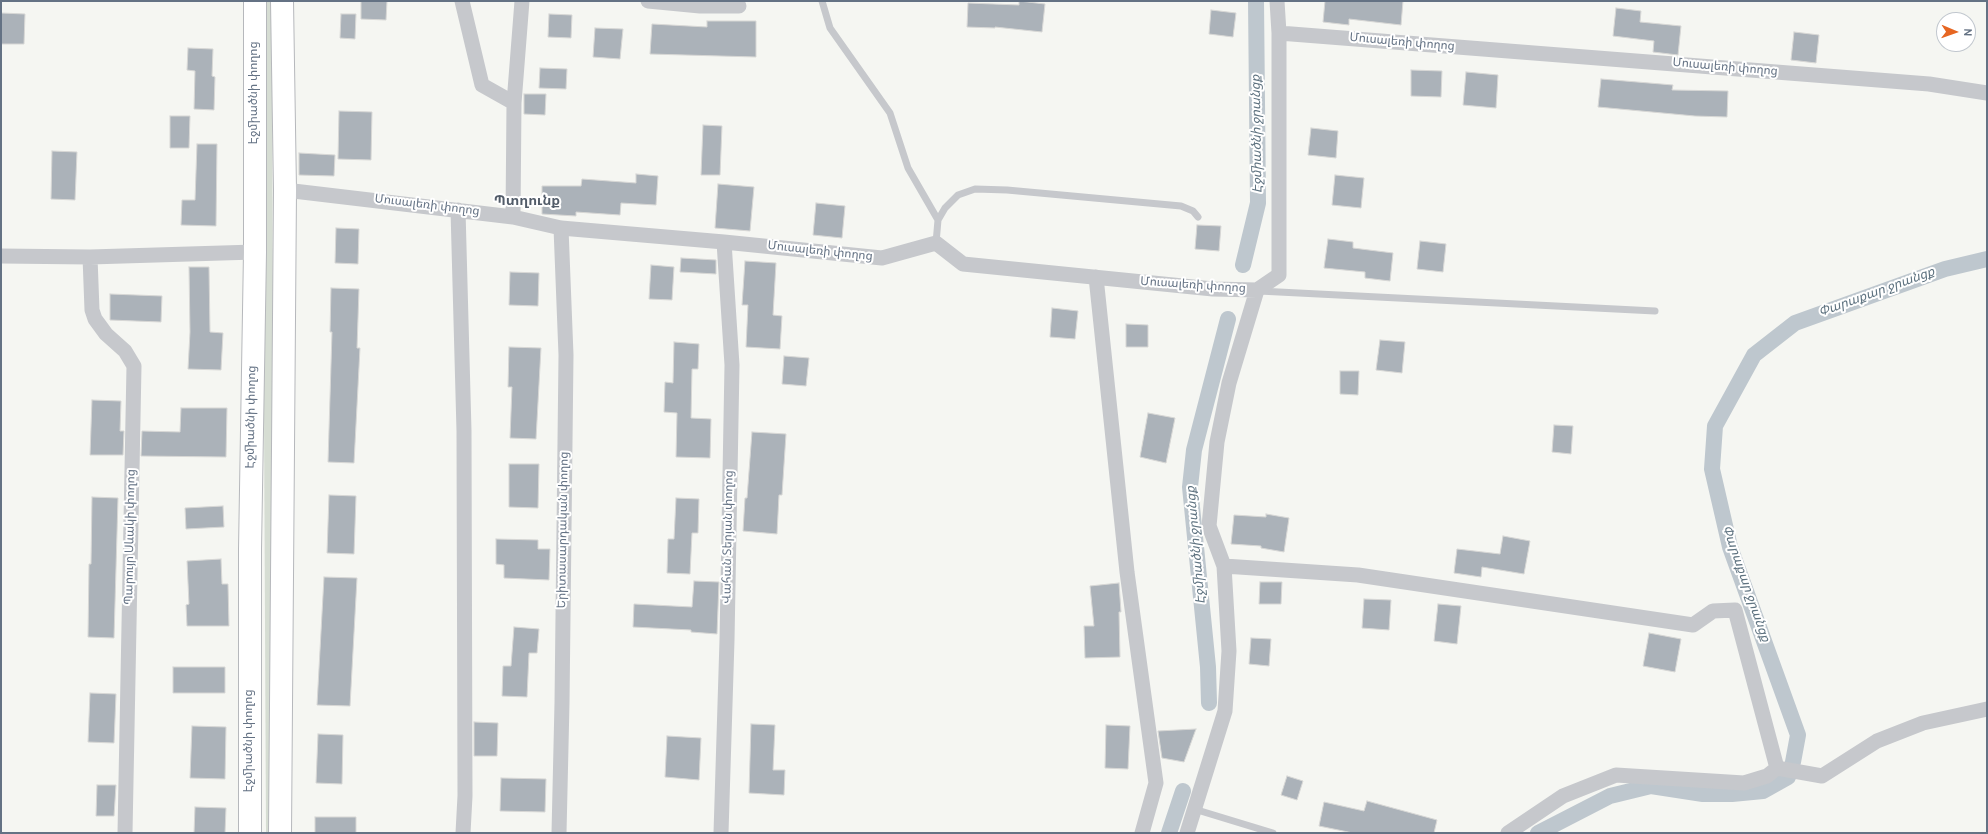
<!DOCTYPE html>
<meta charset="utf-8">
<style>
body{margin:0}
#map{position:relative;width:1988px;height:834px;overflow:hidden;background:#f5f6f2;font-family:Overpass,sans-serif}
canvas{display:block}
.frame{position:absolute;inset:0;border:2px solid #647284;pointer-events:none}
.north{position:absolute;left:1936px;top:12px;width:40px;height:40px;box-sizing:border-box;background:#fff;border:1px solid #c1c7ce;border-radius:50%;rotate:92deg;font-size:11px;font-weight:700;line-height:16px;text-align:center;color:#647284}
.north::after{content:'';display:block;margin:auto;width:14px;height:18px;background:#e66622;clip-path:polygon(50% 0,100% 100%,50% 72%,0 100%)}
</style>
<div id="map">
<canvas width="1988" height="834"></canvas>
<div class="frame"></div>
<div class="north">N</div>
</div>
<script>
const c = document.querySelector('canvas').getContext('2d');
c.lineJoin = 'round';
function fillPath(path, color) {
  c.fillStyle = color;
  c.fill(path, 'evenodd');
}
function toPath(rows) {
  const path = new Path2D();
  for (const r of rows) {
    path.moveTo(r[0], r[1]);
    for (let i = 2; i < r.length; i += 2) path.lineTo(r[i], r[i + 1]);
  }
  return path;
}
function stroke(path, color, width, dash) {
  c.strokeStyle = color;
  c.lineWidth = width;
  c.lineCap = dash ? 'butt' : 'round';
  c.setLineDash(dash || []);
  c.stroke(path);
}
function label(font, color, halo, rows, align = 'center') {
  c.font = font + ' Overpass,"Noto Sans Armenian",sans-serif';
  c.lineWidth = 4;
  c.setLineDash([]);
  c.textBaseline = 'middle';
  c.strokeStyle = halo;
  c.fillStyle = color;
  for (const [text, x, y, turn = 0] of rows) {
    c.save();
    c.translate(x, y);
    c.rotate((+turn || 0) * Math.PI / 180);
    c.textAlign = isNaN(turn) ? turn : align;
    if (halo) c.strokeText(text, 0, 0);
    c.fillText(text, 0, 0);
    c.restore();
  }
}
fillPath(toPath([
 [262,1,272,1,274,833,266,833]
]), '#d6ddd3');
stroke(toPath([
 [1243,265,1258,203,1256,1],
 [1209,703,1208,667,1190,487,1194,450,1228,319],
 [1793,762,1798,735,1730,547,1712,469,1715,426,1754,355,1795,323,1945,269,1987,259],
 [1169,833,1183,791],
 [1538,833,1610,796,1651,786,1703,794,1732,794,1763,791,1788,777]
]), '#bec7ce', 16);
const building = toPath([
 [361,1,387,1,386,20,361,19,361,1],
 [1019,1,1045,4,1042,32,995,27,995,28,967,27,968,3,1019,5,1019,1],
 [1325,1,1403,1,1401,25,1349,19,1349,25,1323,22,1325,1],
 [1616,8,1641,11,1640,22,1681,26,1678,55,1653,52,1654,41,1613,36,1616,8],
 [1211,10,1236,13,1233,37,1209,34,1211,10],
 [1,13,25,14,24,44,1,44,1,13],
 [341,14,356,14,355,39,340,38,341,14],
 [549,14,572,15,571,38,548,37,549,14],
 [707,21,756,21,756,57,650,54,652,24,707,27,707,21],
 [595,28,623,29,620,59,593,57,595,28],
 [1794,32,1819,35,1816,63,1791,60,1794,32],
 [188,48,213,49,212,76,215,77,214,110,194,109,195,71,187,70,188,48],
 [540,68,567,69,566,89,539,88,540,68],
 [1411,70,1442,71,1441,97,1411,96,1411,70],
 [1466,72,1498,75,1496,108,1463,105,1466,72],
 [1601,79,1673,85,1672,90,1728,91,1727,117,1695,116,1598,107,1601,79],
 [524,94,546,94,545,115,524,114,524,94],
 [339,111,372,112,371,160,338,159,339,111],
 [170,116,190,116,189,148,170,148,170,116],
 [703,125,722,126,720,175,701,175,703,125],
 [1311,128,1338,131,1336,158,1308,155,1311,128],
 [197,144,217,144,216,226,181,225,182,200,195,200,197,144],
 [52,151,77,152,75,200,51,199,52,151],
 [299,153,335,155,334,176,299,175,299,153],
 [636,174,658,176,656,205,621,203,620,215,576,212,576,216,542,214,542,186,581,186,582,179,636,183,636,174],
 [1335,175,1364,178,1361,208,1332,205,1335,175],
 [718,184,754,187,750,231,715,228,718,184],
 [816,203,845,206,842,238,813,235,816,203],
 [1197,225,1221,226,1219,251,1195,249,1197,225],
 [336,228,359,229,358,264,335,263,336,228],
 [1328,239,1353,242,1353,248,1393,253,1390,281,1365,278,1365,272,1324,268,1328,239],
 [1420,241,1446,244,1443,272,1417,269,1420,241],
 [681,258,716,260,716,274,680,272,681,258],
 [745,261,776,263,773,315,782,316,780,349,746,347,748,305,742,305,745,261],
 [651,265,674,267,672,300,649,299,651,265],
 [189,267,209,267,210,332,223,333,221,370,188,369,190,332,189,267],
 [510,272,539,273,538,306,509,305,510,272],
 [331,288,359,289,357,348,360,348,354,463,328,462,332,332,330,332,331,288],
 [110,294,162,296,161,322,110,320,110,294],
 [1052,308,1078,311,1075,339,1050,337,1052,308],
 [1126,324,1148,325,1148,347,1126,347,1126,324],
 [1380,340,1405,342,1402,373,1376,370,1380,340],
 [674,342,699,344,698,369,692,369,691,418,711,419,710,458,676,457,677,413,664,412,665,382,673,383,674,342],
 [509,347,541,348,536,439,510,438,512,387,508,387,509,347],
 [784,356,809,358,806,386,782,384,784,356],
 [1340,371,1359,371,1358,395,1340,394,1340,371],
 [92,400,121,401,120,431,124,431,123,455,90,455,92,400],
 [181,408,227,408,226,457,141,456,142,431,180,432,181,408],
 [1148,413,1175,418,1166,463,1140,457,1148,413],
 [1554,425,1573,426,1571,454,1552,452,1554,425],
 [752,432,786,434,782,495,779,495,777,534,743,531,745,498,747,498,752,432],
 [509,464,539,464,538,508,509,507,509,464],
 [329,495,356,496,354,554,327,553,329,495],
 [92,497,118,498,114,638,88,637,89,564,91,564,92,497],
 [676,498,699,499,698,533,692,533,690,574,667,573,668,539,674,539,676,498],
 [223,506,224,527,186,529,185,508,223,506],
 [1266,514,1289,518,1284,552,1261,548,1261,546,1231,544,1234,515,1266,517,1266,514],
 [1503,536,1530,541,1524,574,1482,567,1481,577,1454,573,1457,549,1500,554,1503,536],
 [496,539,538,540,538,549,550,549,549,580,504,578,504,565,496,564,496,539],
 [221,559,222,584,228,584,229,626,187,626,186,605,189,604,187,561,221,559],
 [324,577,357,578,350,706,317,705,324,577],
 [694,581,719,582,717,634,691,632,691,630,633,627,634,604,692,607,694,581],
 [1260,582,1282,582,1281,604,1259,604,1260,582],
 [1119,583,1121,612,1119,612,1120,657,1085,658,1084,626,1094,626,1090,586,1119,583],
 [1364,599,1391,600,1389,630,1362,628,1364,599],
 [1438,604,1461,606,1457,644,1434,641,1438,604],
 [514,627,539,629,537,653,529,653,527,697,502,696,503,666,511,666,514,627],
 [1649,633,1681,639,1675,672,1643,666,1649,633],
 [1251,638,1271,639,1269,666,1249,664,1251,638],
 [173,667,225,667,225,693,173,693,173,667],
 [90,693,116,694,114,743,88,742,90,693],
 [474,722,498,723,497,756,474,756,474,722],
 [751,724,775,725,773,770,785,770,784,795,749,793,751,724],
 [1106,725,1130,726,1128,769,1105,768,1106,725],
 [192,726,226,727,225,779,190,778,192,726],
 [1196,729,1184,762,1162,758,1158,731,1196,729],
 [318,734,343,735,342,784,316,783,318,734],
 [667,736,701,738,699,780,665,777,667,736],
 [1287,776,1303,781,1297,800,1281,795,1287,776],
 [501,778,546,779,545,812,500,811,501,778],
 [97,785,116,785,114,816,96,816,97,785],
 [1367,801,1437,820,1434,833,1353,833,1319,826,1324,802,1364,811,1367,801],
 [195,807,226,808,225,833,194,833,195,807],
 [315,817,356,817,356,833,315,833,315,817]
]);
fillPath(building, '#abb2b9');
stroke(building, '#d7d7d5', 1);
const trunk = toPath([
 [250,833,250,549,255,252,255,1],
 [280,833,285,190,282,1]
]);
stroke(trunk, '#b6b8bc', 24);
stroke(toPath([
 [822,1,830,28,890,113,908,168,938,220,936,243],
 [938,220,945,208,958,195,975,189,1007,190,1181,206,1193,211,1198,217],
 [1259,291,1655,311],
 [1194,809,1273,833]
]), '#c6c8cc', 7);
stroke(toPath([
 [462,1,482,85,514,103],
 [648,1,700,6,739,6],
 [1277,1,1279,33],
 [285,190,513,217,561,228,724,242,882,258,936,243,963,264,1213,289,1257,290,1279,275,1279,33,1929,84,1987,93],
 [458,210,464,431,465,796,463,833],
 [513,217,514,103,522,1],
 [1,256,90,257,255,252],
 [90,257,92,310,95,319,106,334,125,351,134,366,125,833],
 [1096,277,1127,572,1156,783,1142,833],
 [1224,566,1358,575,1693,625,1713,611,1735,610,1777,768],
 [559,833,562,703,566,355,561,228],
 [721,833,727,640,732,365,724,242],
 [1187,833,1225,711,1229,651,1224,566,1209,526,1217,442,1229,383,1257,290],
 [1508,833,1563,796,1616,775,1744,783,1767,776,1777,768,1822,776,1877,741,1923,723,1987,709]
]), '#c6c8cc', 15);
stroke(trunk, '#fff', 22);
label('12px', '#647284', '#fff', [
 ["Մուսալեռի փողոց",1402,43,5],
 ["Մուսալեռի փողոց",1725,68,5],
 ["Էջմիածնի փողոց",255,93,-90],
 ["Մուսալեռի փողոց",427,206,7],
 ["Մուսալեռի փողոց",820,252,6],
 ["Մուսալեռի փողոց",1193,286,4],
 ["Էջմիածնի փողոց",252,417,-89],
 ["Երիտասարդական փողոց",564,530,-89],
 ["Պարույր Սևակի փողոց",131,537,-89],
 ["Վահան Տերյան փողոց",729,537,-89],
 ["Էջմիածնի փողոց",250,741,-90]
]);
label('italic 13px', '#5f7380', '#fff', [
 ["Էջմիածնի ջրանցք",1258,134,-91],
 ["Փարաքար ջրանցք",1877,293,-20],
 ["Էջմիածնի ջրանցք",1197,545,-95],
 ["Փարաքար ջրանցք",1745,584,71]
]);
label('bold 14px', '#525c69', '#fff', [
 ["Պտղունք",527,202]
]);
</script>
